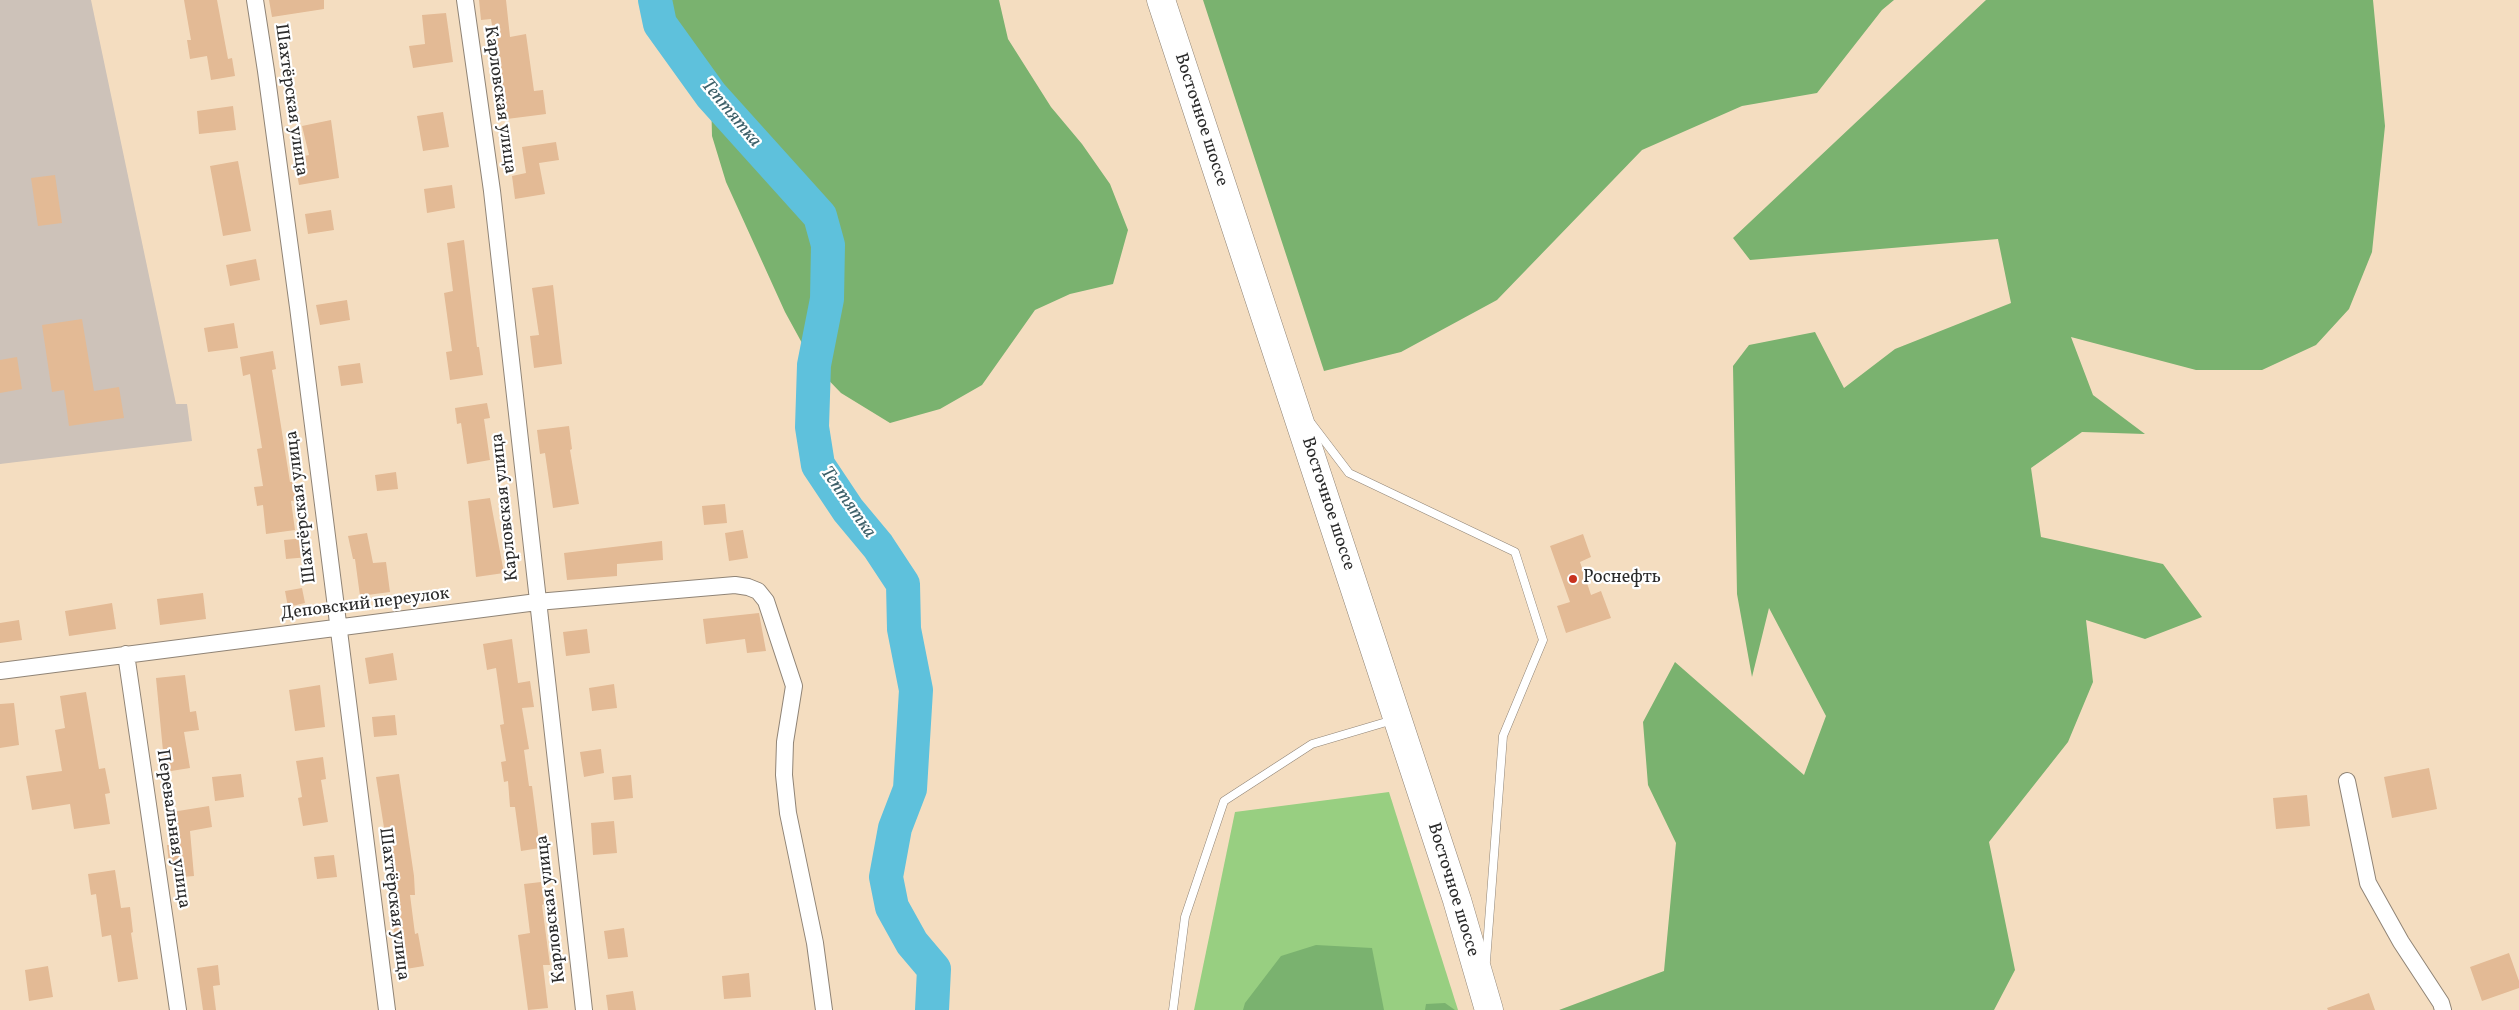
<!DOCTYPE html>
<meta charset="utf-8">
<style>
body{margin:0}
canvas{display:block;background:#f4ddc0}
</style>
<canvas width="2519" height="1010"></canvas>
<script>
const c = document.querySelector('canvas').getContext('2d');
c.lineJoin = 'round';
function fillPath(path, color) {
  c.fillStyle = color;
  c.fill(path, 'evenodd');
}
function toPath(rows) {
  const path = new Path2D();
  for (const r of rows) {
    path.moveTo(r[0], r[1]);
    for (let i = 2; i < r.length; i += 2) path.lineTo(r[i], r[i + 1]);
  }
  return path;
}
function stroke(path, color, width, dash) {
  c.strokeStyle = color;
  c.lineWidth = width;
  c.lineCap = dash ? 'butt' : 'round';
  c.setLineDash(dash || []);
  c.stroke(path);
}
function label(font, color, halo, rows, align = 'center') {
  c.font = font + ' Vollkorn,serif';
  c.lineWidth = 4.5;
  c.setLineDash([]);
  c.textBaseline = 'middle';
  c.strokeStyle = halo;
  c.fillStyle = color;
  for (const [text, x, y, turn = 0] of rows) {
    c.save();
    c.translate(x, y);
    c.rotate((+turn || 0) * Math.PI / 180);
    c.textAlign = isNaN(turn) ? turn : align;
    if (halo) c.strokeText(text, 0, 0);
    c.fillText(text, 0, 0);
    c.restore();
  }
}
fillPath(toPath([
 [0,0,91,0,176,404,187,404,192,441,0,464]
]), '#cdc2b9');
fillPath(toPath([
 [1389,792,1458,1010,1194,1010,1235,812]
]), '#98cf81');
fillPath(toPath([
 [640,0,999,0,1008,39,1051,107,1082,144,1110,184,1128,230,1113,284,1070,294,1035,310,982,385,940,409,890,423,841,393,814,365,785,312,726,182,712,136,711,95,679,63,660,24],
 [1203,0,1894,0,1882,10,1817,93,1742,106,1642,150,1497,300,1401,352,1324,371],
 [1986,0,2373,0,2385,126,2372,252,2349,309,2316,345,2262,370,2196,370,2071,337,2093,395,2145,434,2082,432,2031,468,2041,537,2163,564,2202,617,2145,639,2086,620,2093,682,2068,742,1989,842,2015,970,1994,1010,1559,1010,1664,971,1676,843,1648,785,1643,722,1675,662,1804,775,1826,716,1769,608,1752,677,1737,594,1733,366,1749,345,1815,332,1844,388,1895,349,2011,303,1998,239,1750,260,1733,238],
 [1316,945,1372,948,1384,1010,1243,1010,1245,1003,1281,956],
 [1445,1003,1455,1010,1425,1010,1426,1004]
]), '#7ab26f');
stroke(toPath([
 [655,0,660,24,711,95,820,216,828,245,827,299,814,365,812,427,818,465,848,510,878,546,903,584,904,629,916,690,910,789,895,828,886,877,892,907,912,943,934,969,932,1010]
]), '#5ec1dc', 34);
fillPath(toPath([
 [184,0,217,0,228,59,232,58,235,76,211,80,207,56,190,59,187,40,191,40],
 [269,0,324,0,324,9,272,17],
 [479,0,506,0,510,37,526,34,534,91,543,90,546,114,507,119,491,19,481,20],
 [446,13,453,62,413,68,409,46,425,44,422,15],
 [233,106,236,130,199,134,197,111],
 [443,112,449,147,423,151,417,116],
 [331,120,339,178,299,185,294,158,309,155,302,126],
 [556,142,559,160,539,163,545,194,515,199,512,176,526,173,522,147],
 [238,161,251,231,223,236,210,166],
 [55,175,62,223,38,226,31,178],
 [452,185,455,208,427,213,424,189],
 [331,210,334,230,308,234,305,214],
 [464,240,477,347,479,347,483,375,450,380,446,352,452,351,444,293,453,291,447,243],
 [256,259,260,280,230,286,226,265],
 [553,285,562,364,534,368,530,336,539,335,532,288],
 [347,300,350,320,320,325,316,305],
 [82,319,94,391,119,387,124,418,69,426,64,390,52,392,42,325],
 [234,323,238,348,208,352,204,328],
 [273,351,276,369,272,370,290,482,296,482,299,500,291,501,295,530,266,534,263,505,257,506,254,487,263,486,257,449,262,448,250,374,243,376,240,357],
 [17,357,22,389,0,393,0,360],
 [360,363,363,383,341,386,338,366],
 [487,403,490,418,484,419,490,460,467,464,461,423,457,424,455,408],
 [569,426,572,449,570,450,579,504,553,508,545,453,540,454,537,430],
 [396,472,398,489,377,491,375,475],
 [490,498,504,573,476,577,468,501],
 [725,504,727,523,704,525,702,506],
 [743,530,748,558,729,561,725,533],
 [367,533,373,563,386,562,390,592,360,596,355,559,353,559,348,536],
 [1583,534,1591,557,1580,562,1591,595,1601,591,1611,618,1566,633,1557,606,1570,602,1550,546],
 [307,538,309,557,286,559,284,540],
 [662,541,663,560,617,564,617,576,567,580,564,553],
 [302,588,305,603,288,607,285,591],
 [203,593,206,619,160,625,157,599],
 [112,603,116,629,69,636,65,611],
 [759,613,766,651,747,653,745,639,706,644,703,619],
 [19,620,22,640,0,643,0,623],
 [587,629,590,653,566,656,563,632],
 [512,639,518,683,530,681,534,707,522,708,529,749,524,750,529,786,532,786,540,848,521,851,515,807,510,807,508,781,504,782,501,762,506,761,500,725,504,724,496,668,487,670,483,644],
 [393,653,397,680,369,684,365,658],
 [185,675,190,712,196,711,199,730,184,732,190,768,165,772,156,678],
 [614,684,617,708,592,711,589,688],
 [320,685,325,727,295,731,289,690],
 [86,692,99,769,105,768,110,793,105,794,110,824,74,829,70,804,32,810,26,776,62,771,55,730,65,728,60,696],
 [14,703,19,745,0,748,0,704],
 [395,715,397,735,374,737,372,717],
 [601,749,604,773,584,777,580,752],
 [323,757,326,779,321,780,328,822,303,826,298,798,302,797,296,761],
 [2429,768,2437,809,2392,818,2384,777],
 [241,774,244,797,215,801,212,777],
 [399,774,414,876,415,895,410,895,415,934,418,933,424,966,400,970,394,937,392,878,376,777],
 [631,775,633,798,614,800,612,777],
 [2307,795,2310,826,2276,829,2273,798],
 [209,806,212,827,190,831,194,876,182,877,180,863,169,864,167,845,177,844,172,812],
 [614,821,617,853,593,855,591,823],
 [334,855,337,877,317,879,314,857],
 [115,870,121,908,130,907,133,932,131,933,138,979,118,982,111,935,102,937,96,894,91,895,88,874],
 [541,882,544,904,542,905,550,965,543,965,548,1008,528,1010,518,935,530,933,524,884],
 [624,928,628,957,608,959,604,931],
 [2509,953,2519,981,2519,988,2482,1001,2470,967],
 [218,965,220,985,213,986,216,1010,203,1010,197,968],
 [48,966,53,997,29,1001,25,970],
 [749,973,751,997,724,999,722,976],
 [633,991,636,1010,608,1010,606,995],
 [2369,993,2375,1010,2328,1010,2327,1008]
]), '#e3ba95');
const lane = toPath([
 [1311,423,1349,473,1515,552,1543,640,1503,736,1486,961],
 [1173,1010,1185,917,1224,801,1312,744,1393,720]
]);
const street = toPath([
 [255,0,266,71,298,307,387,1010],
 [465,0,492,191,584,1010],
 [126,654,178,1010],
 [0,671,537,602,735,585,748,587,758,591,766,601,794,686,785,742,784,775,788,813,815,943,824,1010],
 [2347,781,2368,883,2401,942,2441,1003,2443,1010]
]);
const highway = toPath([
 [1161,0,1457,900,1489,1010]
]);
stroke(lane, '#908476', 9);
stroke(street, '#908476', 18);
stroke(highway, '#908476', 29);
stroke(lane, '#fff', 8);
stroke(street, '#fff', 16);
stroke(highway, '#fff', 28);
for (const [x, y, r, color] of [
 [1573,579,5,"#c8321e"]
]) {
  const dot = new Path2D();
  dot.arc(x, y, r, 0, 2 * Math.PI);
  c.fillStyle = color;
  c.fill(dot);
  stroke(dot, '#fff', 2);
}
label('18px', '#2b2b2b', '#fff', [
 ["Шахтёрская улица",290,100,82],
 ["Карловская улица",499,100,82],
 ["Восточное шоссе",1200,120,72],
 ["Восточное шоссе",1327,504,72],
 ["Шахтёрская улица",302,507,-97],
 ["Карловская улица",506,507,-96],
 ["Деповский переулок",365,605,-7],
 ["Перевальная улица",172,829,82],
 ["Восточное шоссе",1452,890,73],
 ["Шахтёрская улица",393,904,83],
 ["Карловская улица",552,909,-97]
]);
label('18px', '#2b2b2b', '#fff', [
 ["Роснефть",1583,579]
], 'left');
label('italic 19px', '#3d6069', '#fff', [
 ["Тептятка",730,114,50],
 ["Тептятка",847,503,55]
]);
</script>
